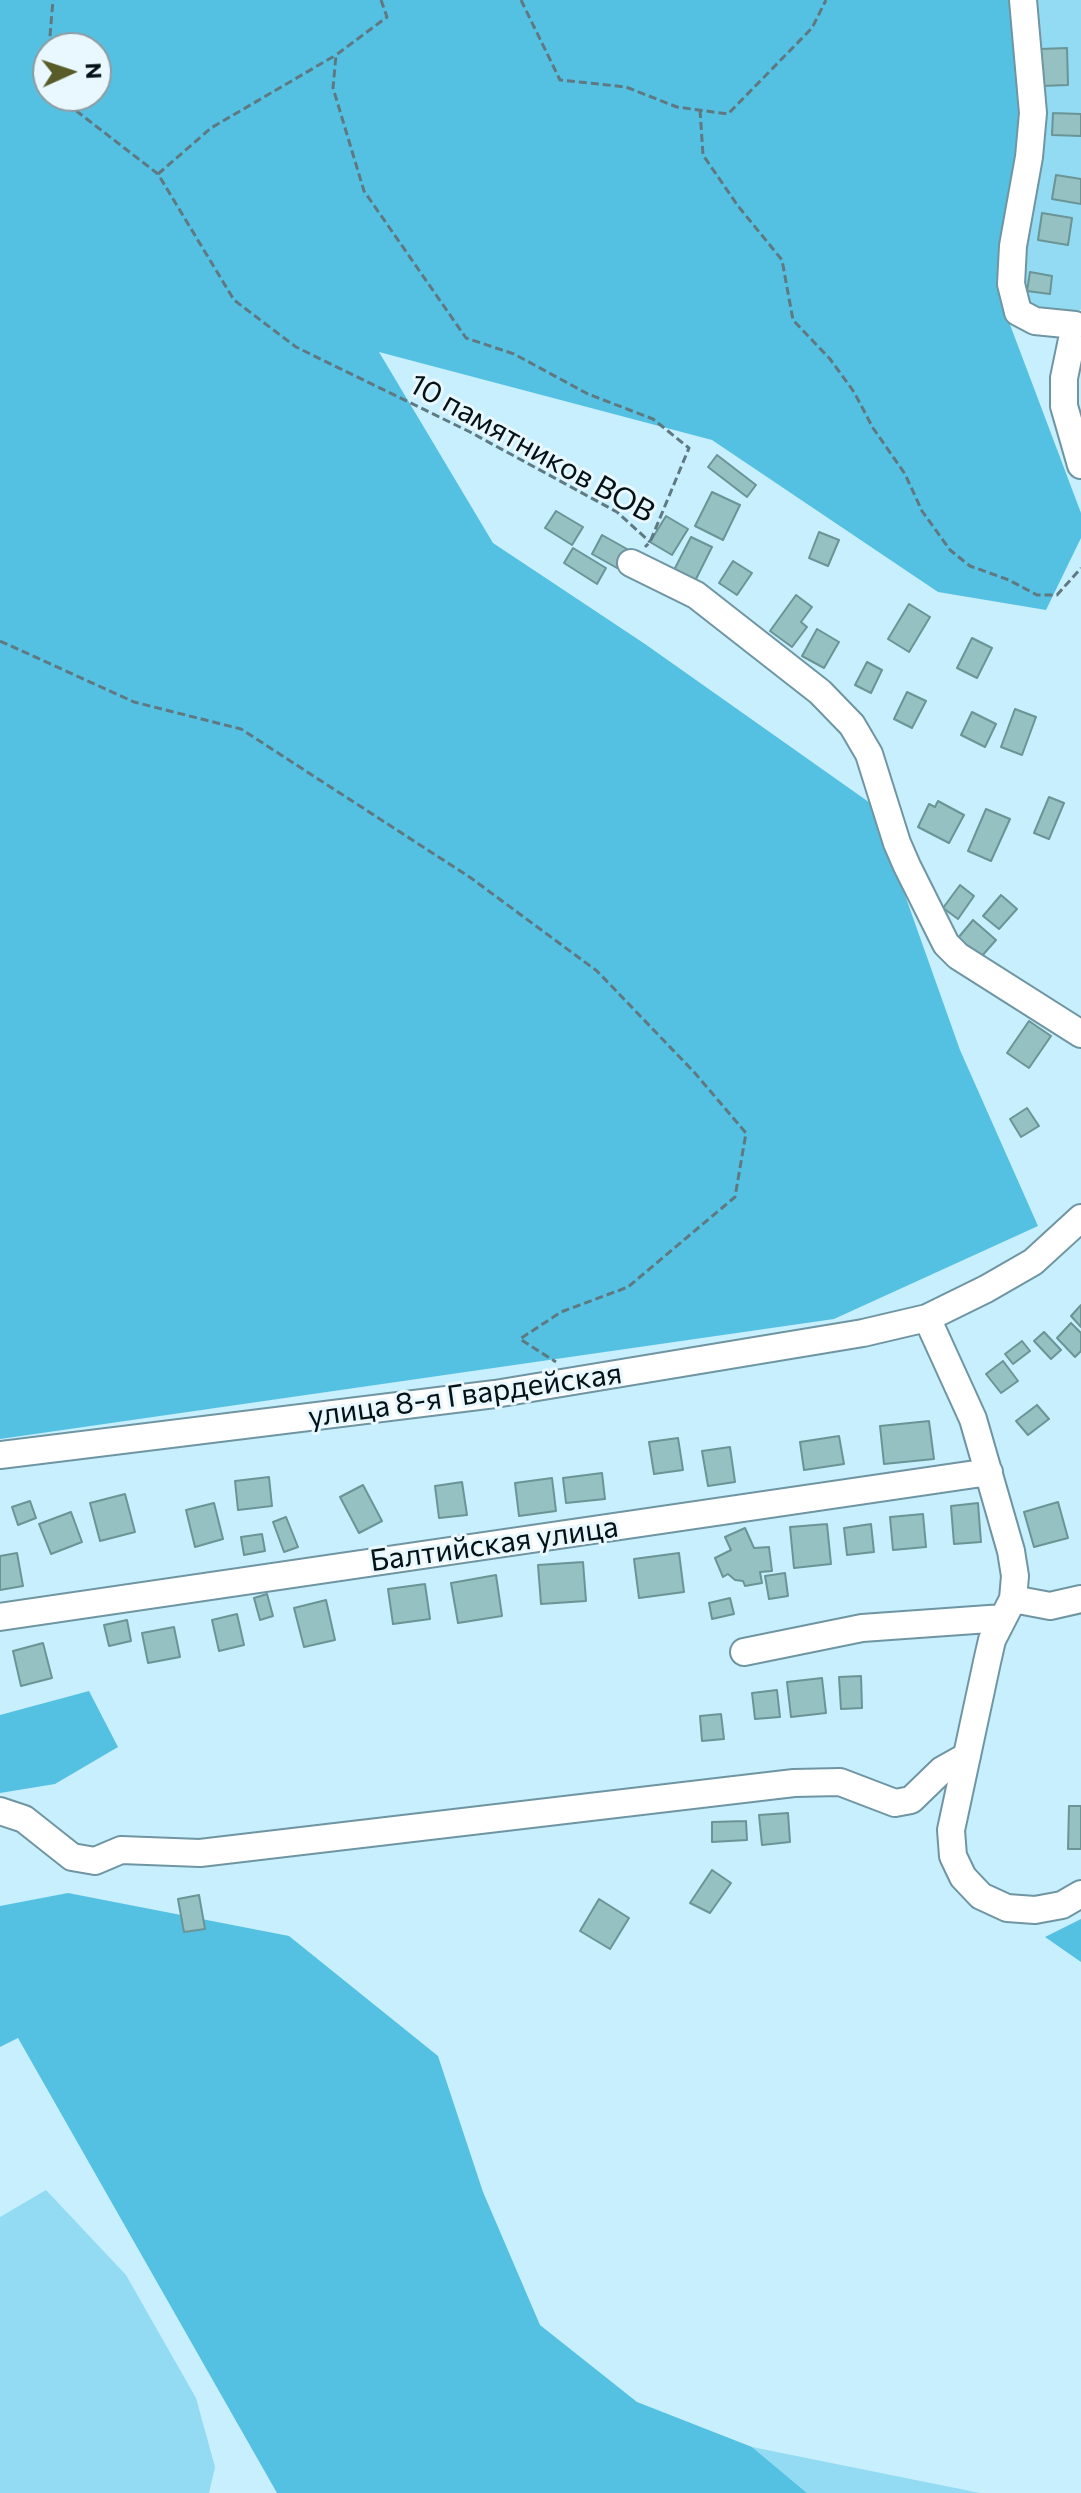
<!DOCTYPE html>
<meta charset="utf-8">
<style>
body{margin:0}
#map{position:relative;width:1081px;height:2493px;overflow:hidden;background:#c7effd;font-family:Commissioner,sans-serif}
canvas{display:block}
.north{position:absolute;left:32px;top:32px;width:80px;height:80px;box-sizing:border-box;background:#e8f8fe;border:2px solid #8d9ca2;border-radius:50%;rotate:87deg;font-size:22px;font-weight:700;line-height:32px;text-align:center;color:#041217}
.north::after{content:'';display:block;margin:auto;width:28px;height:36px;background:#595c29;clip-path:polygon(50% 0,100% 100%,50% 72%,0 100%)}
</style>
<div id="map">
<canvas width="1081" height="2493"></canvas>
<div class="north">N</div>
</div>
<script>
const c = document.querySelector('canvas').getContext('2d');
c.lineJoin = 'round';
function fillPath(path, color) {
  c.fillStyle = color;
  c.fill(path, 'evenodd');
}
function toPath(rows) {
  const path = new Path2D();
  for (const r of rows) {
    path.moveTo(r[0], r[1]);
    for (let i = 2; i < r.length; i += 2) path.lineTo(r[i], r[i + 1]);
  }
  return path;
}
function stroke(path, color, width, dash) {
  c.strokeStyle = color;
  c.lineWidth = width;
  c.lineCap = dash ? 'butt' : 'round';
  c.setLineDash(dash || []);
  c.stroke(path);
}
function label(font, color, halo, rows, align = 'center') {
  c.font = font + ' Commissioner,sans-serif';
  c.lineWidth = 6;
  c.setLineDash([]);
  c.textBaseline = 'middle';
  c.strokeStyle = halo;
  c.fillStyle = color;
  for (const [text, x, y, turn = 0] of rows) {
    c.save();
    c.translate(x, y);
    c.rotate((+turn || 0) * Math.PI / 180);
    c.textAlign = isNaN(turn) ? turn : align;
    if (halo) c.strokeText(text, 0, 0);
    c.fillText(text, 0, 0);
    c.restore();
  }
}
fillPath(toPath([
 [1010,0,1081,0,1081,309,1063,331,984,318],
 [46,2190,126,2275,196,2398,215,2467,209,2493,0,2493,0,2217],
 [752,2447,980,2493,807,2493]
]), '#93dbf3');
fillPath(toPath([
 [0,0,1019,0,1028,137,1006,314,1081,513,1081,538,1046,610,938,592,712,440,379,352,493,543,645,644,873,805,960,1050,1038,1226,834,1319,0,1439],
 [48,48,96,48,96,96,48,96],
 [89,1691,118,1747,55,1784,0,1793,0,1715],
 [68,1893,289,1936,438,2056,483,2192,540,2325,637,2402,752,2447,807,2493,277,2493,18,2038,0,2047,0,1906],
 [1081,1919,1081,1962,1045,1937]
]), '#55c1e2');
const building = toPath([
 [1067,48,1068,85,1041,86,1040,49,1067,48],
 [1053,113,1081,114,1081,136,1052,135,1053,113],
 [1056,175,1081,179,1081,204,1052,199,1056,175],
 [1042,213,1072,218,1068,245,1038,240,1042,213],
 [1030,272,1052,276,1050,294,1027,291,1030,272],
 [717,455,756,485,747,497,708,467,717,455],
 [712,492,740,505,723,540,695,526,712,492],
 [556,511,583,527,572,545,545,528,556,511],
 [666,516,688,529,672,555,650,542,666,516],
 [819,532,839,540,828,566,809,558,819,532],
 [602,535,627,549,617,568,592,554,602,535],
 [691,537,712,547,694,583,673,572,691,537],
 [573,548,606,568,597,584,564,563,573,548],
 [733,561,752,573,737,595,719,583,733,561],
 [796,595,812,607,801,622,807,627,792,647,770,631,796,595],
 [909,604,930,617,909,652,888,639,909,604],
 [817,629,839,642,824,668,802,656,817,629],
 [972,638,992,648,977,678,957,668,972,638],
 [867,662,882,670,871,693,855,685,867,662],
 [907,692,926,701,912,728,894,719,907,692],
 [1015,709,1036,717,1022,755,1001,747,1015,709],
 [972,712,996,724,985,747,961,735,972,712],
 [1049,797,1064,803,1049,839,1034,833,1049,797],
 [938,801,964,815,949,843,918,827,929,804,935,807,938,801],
 [986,809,1010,819,991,861,968,851,986,809],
 [960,885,974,896,958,919,943,908,960,885],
 [1001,895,1017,909,999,929,983,916,1001,895],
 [973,920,996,940,981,957,958,938,973,920],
 [1029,1021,1051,1036,1029,1068,1007,1053,1029,1021],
 [1027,1108,1039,1126,1021,1137,1010,1119,1027,1108],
 [1081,1305,1081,1327,1071,1316,1081,1305],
 [1071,1323,1081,1333,1081,1351,1075,1357,1057,1338,1071,1323],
 [1044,1332,1061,1350,1051,1359,1034,1341,1044,1332],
 [1022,1341,1030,1351,1013,1364,1005,1354,1022,1341],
 [1003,1361,1018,1381,1001,1393,986,1374,1003,1361],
 [1037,1405,1049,1419,1028,1435,1016,1421,1037,1405],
 [929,1421,934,1459,884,1464,880,1426,929,1421],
 [839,1436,844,1464,804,1470,800,1442,839,1436],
 [678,1438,683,1470,654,1474,649,1442,678,1438],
 [730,1447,735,1482,708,1486,702,1451,730,1447],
 [602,1473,605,1499,566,1503,563,1478,602,1473],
 [269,1477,272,1506,238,1510,235,1481,269,1477],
 [552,1478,556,1511,519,1516,515,1483,552,1478],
 [462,1482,467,1515,439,1518,435,1486,462,1482],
 [363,1485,382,1521,359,1533,340,1497,363,1485],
 [125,1494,135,1532,100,1541,90,1503,125,1494],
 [30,1501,36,1518,18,1525,12,1507,30,1501],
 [1058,1502,1068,1538,1034,1547,1024,1512,1058,1502],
 [214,1503,223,1539,195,1547,186,1510,214,1503],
 [978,1503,981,1542,954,1544,951,1506,978,1503],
 [71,1512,82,1542,51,1554,39,1524,71,1512],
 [923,1514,926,1547,893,1550,890,1517,923,1514],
 [286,1517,298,1547,284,1552,273,1522,286,1517],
 [827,1524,831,1564,794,1568,790,1527,827,1524],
 [871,1524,874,1552,847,1555,844,1528,871,1524],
 [745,1528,754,1548,769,1547,772,1571,760,1572,762,1583,745,1586,743,1581,735,1580,728,1574,723,1577,715,1558,731,1550,725,1537,745,1528],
 [262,1534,265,1551,244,1555,241,1537,262,1534],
 [17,1553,23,1586,0,1590,0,1556,17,1553],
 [679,1553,684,1592,639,1598,634,1559,679,1553],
 [583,1562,586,1601,541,1604,538,1565,583,1562],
 [785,1573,788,1596,769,1599,765,1576,785,1573],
 [496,1575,502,1616,458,1623,451,1583,496,1575],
 [425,1584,430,1619,393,1624,388,1589,425,1584],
 [267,1594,273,1616,260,1620,254,1598,267,1594],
 [730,1598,734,1614,712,1619,709,1603,730,1598],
 [326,1600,335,1640,304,1647,294,1608,326,1600],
 [237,1614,244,1645,219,1651,212,1620,237,1614],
 [127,1620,131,1641,109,1646,104,1625,127,1620],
 [174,1627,180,1657,148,1663,142,1633,174,1627],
 [43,1643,52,1678,21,1686,13,1651,43,1643],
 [861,1676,862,1708,841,1709,839,1677,861,1676],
 [822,1678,826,1713,791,1717,787,1682,822,1678],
 [777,1690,780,1717,755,1719,752,1693,777,1690],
 [721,1714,724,1739,702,1741,700,1716,721,1714],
 [1069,1806,1081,1806,1081,1849,1068,1849,1069,1806],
 [788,1813,790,1842,762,1845,759,1815,788,1813],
 [746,1821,747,1840,712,1842,712,1822,746,1821],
 [712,1870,731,1883,710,1913,690,1903,712,1870],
 [199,1895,205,1929,184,1932,178,1899,199,1895],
 [599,1899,629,1918,610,1949,580,1931,599,1899]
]);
fillPath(building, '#95c1c2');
stroke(building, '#6a9495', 2);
const minor = toPath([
 [1023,0,1033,113,1029,157,1013,246,1011,284,1018,312,1035,321,1075,325],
 [1075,325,1064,378,1064,406,1081,465],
 [631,563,696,595,820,692,852,725,869,754,897,843,907,866,946,944,958,956,1081,1034],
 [927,1318,973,1419,1011,1551,1015,1576,1013,1599,992,1640,987,1662,951,1830,953,1856,963,1877,981,1896,1007,1908,1035,1910,1062,1905,1081,1894],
 [0,1455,495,1394,863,1333,927,1318,986,1289,1033,1262,1081,1218],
 [1013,1599,1050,1606,1081,1599],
 [0,1617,989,1472],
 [744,1652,862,1628,1003,1618],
 [0,1811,24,1819,72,1857,95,1861,121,1850,200,1853,794,1783,840,1782,895,1803,911,1800,942,1770,967,1756]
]);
stroke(minor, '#6f95a2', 30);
stroke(toPath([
 [381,0,387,17,336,55,333,88,364,191,466,338,514,354,588,394,653,419,689,448,650,542,645,547],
 [521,0,560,80,626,87,677,107,728,114,812,28,826,0],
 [49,48,53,0],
 [48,58,45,87,48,89],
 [57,96,158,174,234,300,296,347,470,432,617,512,650,542],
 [700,110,703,155,738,206,782,260,793,320,830,359,854,392,873,428,905,474,922,511,950,550,970,566,1009,580,1037,595,1057,595,1081,568],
 [158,174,211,128,336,55],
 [0,641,134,702,241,729,471,878,597,971,694,1072,746,1133,735,1197,628,1287,561,1312,520,1339,556,1362]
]), '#5f7982', 3, [8, 4]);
stroke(minor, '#fff', 26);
label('30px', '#041217', '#e8f8fe', [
 ["10 памятников ВОВ",532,448,29],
 ["улица 8-я Гвардейская",465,1395,-8],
 ["Балтийская улица",494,1544,-8]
]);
</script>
